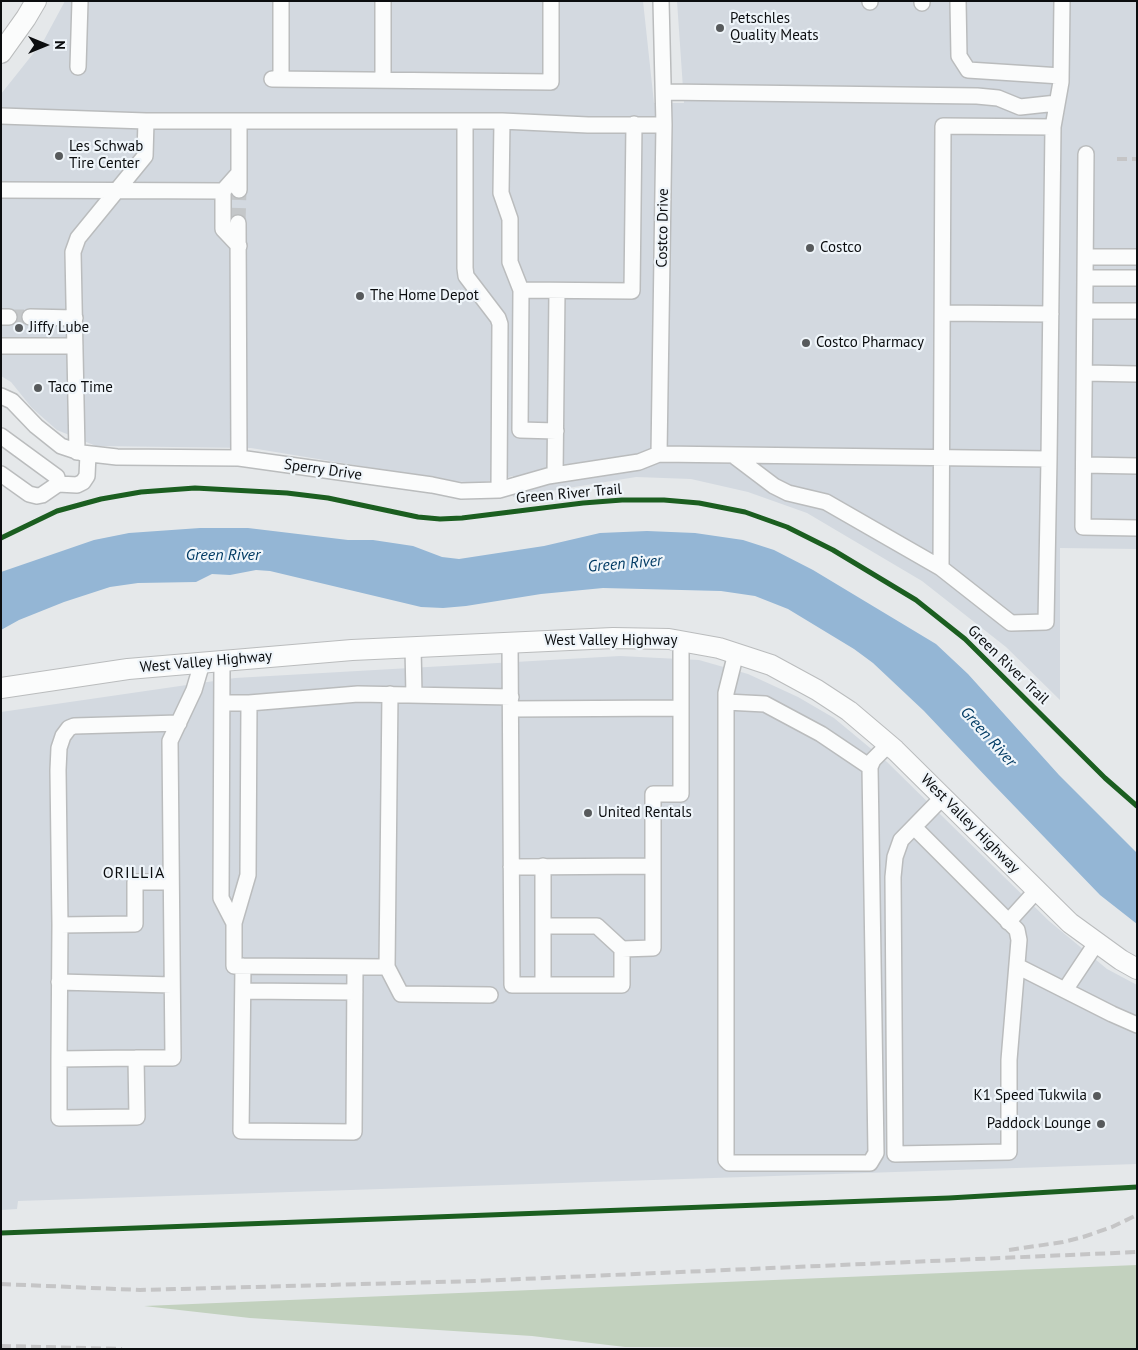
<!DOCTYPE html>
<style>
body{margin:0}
#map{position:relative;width:1138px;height:1350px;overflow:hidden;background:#e5e8ea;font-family:"PT Sans",sans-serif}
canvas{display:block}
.frame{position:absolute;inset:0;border:2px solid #0b0d0f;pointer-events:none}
.north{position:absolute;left:20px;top:20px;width:50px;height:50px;-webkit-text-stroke:4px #eff5fa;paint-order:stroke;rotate:90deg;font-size:14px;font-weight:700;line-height:20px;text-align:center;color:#0b0d0f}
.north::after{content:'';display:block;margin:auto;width:18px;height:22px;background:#0b0d0f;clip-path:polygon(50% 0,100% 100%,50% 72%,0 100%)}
</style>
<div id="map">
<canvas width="1138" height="1350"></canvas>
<div class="frame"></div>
<div class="north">N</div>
</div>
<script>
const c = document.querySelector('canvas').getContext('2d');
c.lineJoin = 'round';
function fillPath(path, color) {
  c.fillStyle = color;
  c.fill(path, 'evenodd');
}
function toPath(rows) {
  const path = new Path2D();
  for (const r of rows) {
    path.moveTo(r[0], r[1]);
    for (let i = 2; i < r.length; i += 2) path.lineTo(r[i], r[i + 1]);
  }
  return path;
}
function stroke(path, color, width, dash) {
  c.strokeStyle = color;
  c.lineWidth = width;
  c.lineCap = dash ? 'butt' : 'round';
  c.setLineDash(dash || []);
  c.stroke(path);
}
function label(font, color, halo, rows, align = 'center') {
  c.font = font + ' "PT Sans",sans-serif';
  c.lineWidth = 4.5;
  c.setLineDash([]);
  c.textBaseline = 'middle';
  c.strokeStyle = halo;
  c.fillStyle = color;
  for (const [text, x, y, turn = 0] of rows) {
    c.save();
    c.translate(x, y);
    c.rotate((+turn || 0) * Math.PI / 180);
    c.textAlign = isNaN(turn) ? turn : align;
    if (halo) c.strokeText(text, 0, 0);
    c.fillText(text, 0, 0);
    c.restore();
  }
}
fillPath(toPath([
 [65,1,643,1,654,103,684,103,677,1,1137,1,1137,549,1060,548,1060,700,1006,647,922,581,807,513,748,492,691,479,636,477,513,497,513,476,480,483,452,481,251,448,96,446,57,430,32,408,11,382,1,376,1,94,44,40],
 [620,656,699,660,748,674,798,697,834,718,887,762,1049,921,1107,969,1137,985,1137,1164,18,1201,17,1209,1,1210,1,712,235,678]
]), '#d3d9e0');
fillPath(toPath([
 [1137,1265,1137,1349,625,1347,532,1336,250,1318,144,1306]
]), '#c2d1be');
fillPath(toPath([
 [200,528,248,528,348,540,373,540,413,546,442,557,459,559,544,546,600,533,647,531,695,533,743,540,774,550,813,570,936,644,968,674,1059,775,1137,853,1137,924,1100,895,992,783,924,711,873,663,854,649,788,609,755,596,721,591,603,588,541,594,466,606,443,608,421,607,270,571,256,570,230,575,212,574,196,582,138,583,110,587,64,602,19,620,1,630,1,572,94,540,129,533]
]), '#94b6d5');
stroke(toPath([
 [238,223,239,190],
 [9,317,30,317]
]), '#c4c7c9', 15, [15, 8]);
const minor = toPath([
 [870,1,870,2],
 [922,1,922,3],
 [958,1,959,56,968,70,1061,76],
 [78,67,80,1],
 [272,79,551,82,551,1],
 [281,79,281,1],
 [383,80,383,1],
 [664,92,977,96,998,98,1020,107,1057,103],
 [1,116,146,121,502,121,588,125,664,125],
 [239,121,239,190],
 [465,121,465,268,466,276,498,318,500,324,499,490],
 [502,121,501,193,510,219,510,262,521,290,520,430,556,431],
 [1086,154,1083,527,1137,528],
 [239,173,223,191,223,229,239,246],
 [1,190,223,191],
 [238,223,239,458],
 [1086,257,1137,257],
 [1086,278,1137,278],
 [521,290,632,291,634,124],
 [1085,311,1137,311],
 [943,313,1051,314],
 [1,317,9,317],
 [30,317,75,318],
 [1,346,75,346],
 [1085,373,1137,374],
 [1,396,12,401,36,426,61,446,82,453,117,457,239,458,432,485,461,491,499,490,548,476,639,462,659,454,1049,459,1053,127,1061,82,1062,1],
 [1,436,57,477,58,484,42,495,37,496,29,494,1,474],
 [77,452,73,252,78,238,145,156,146,121],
 [659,454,664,125,661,1],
 [733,455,774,486,788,493,826,502,941,568,1011,623,1046,622,1049,459],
 [1084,465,1137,466],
 [555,475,557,291],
 [58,484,77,485,83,482,87,476,88,454],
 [941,568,943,126,1053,127],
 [510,642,512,985,622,985,622,949,653,948,653,794,681,794,681,641],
 [413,647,414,695],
 [736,653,726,693,726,1160,729,1163,870,1163,876,1153,870,767,873,760,889,744],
 [222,661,221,898,234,923,248,875,249,703],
 [726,702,765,704,821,734,870,767],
 [222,703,249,703,358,694,511,697],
 [511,709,681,708],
 [914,827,1017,930,1019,940,1009,1060,1009,1152,895,1154,893,877,895,857,901,840,943,797],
 [543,866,543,985],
 [511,867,653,866],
 [171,882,135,882,135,924,60,925,58,770,59,748,63,736,69,728,74,726,179,723],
 [1008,922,1037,890],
 [234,923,234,966,387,967,390,694],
 [543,926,597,926,622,949],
 [243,966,241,1131,354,1132,355,967],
 [1017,966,1112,1014,1137,1025],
 [387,967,401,994,490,995],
 [59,982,172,985],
 [1065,990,1097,942],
 [243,991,355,992],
 [136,1058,59,1059,59,1118,137,1117,136,1058,173,1058,170,741,194,690,202,663],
 [59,1059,60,925]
]);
const major = toPath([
 [1,53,26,18,36,1],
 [1,688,128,669,352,650,613,638,669,639,719,648,771,665,817,690,849,711,895,750,1070,923,1121,960,1137,969]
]);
stroke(minor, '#babcbd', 18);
stroke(major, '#babcbd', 22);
stroke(minor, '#fbfcfc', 15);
stroke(major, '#fbfcfc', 20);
stroke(toPath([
 [1117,159,1137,159],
 [1009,1250,1063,1242,1083,1237,1112,1227,1137,1215],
 [1,1284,140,1290,476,1281,1137,1252],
 [1,1346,122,1349]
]), '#c5c5c6', 4, [10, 5]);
stroke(toPath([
 [1,538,57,511,101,499,141,492,195,488,287,493,328,498,418,517,440,519,462,518,583,503,622,500,664,500,699,503,745,512,787,527,833,550,916,600,965,639,1105,778,1137,806],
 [1,1233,949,1198,1137,1187]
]), '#1b5e20', 5);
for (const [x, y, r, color] of [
 [720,28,5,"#575a5c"],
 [59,156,5,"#575a5c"],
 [810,248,5,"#575a5c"],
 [360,296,5,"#575a5c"],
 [19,328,5,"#575a5c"],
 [806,343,5,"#575a5c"],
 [38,388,5,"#575a5c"],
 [588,813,5,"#575a5c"],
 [1097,1096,5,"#575a5c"],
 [1101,1124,5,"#575a5c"]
]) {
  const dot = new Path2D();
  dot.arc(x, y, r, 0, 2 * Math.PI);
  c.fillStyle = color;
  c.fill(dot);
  stroke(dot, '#eff5fa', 2);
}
label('15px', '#0b0d0f', '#eff5fa', [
 ["Petschles",730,19],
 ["Quality Meats",730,36],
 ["Les Schwab",69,147],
 ["Tire Center",69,164],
 ["Costco",820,248],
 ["The Home Depot",370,296],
 ["Jiffy Lube",29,328],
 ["Costco Pharmacy",816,343],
 ["Taco Time",48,388],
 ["United Rentals",598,813],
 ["K1 Speed Tukwila",1087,1096,"right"],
 ["Paddock Lounge",1091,1124,"right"]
], 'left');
label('15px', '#0b0d0f', '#eff5fa', [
 ["Costco Drive",663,228,-89],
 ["Sperry Drive",323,470,8],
 ["Green River Trail",569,494,-5],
 ["West Valley Highway",611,641],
 ["West Valley Highway",206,662,-5],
 ["Green River Trail",1008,665,44],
 ["West Valley Highway",970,824,45]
]);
label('italic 16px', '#003a63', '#eff5fa', [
 ["Green River",223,555],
 ["Green River",625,564,-5],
 ["Green River",988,737,48]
]);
c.letterSpacing = '1px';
label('16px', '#0b0d0f', '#eff5fa', [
 ["ORILLIA",134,873]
]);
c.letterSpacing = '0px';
</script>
